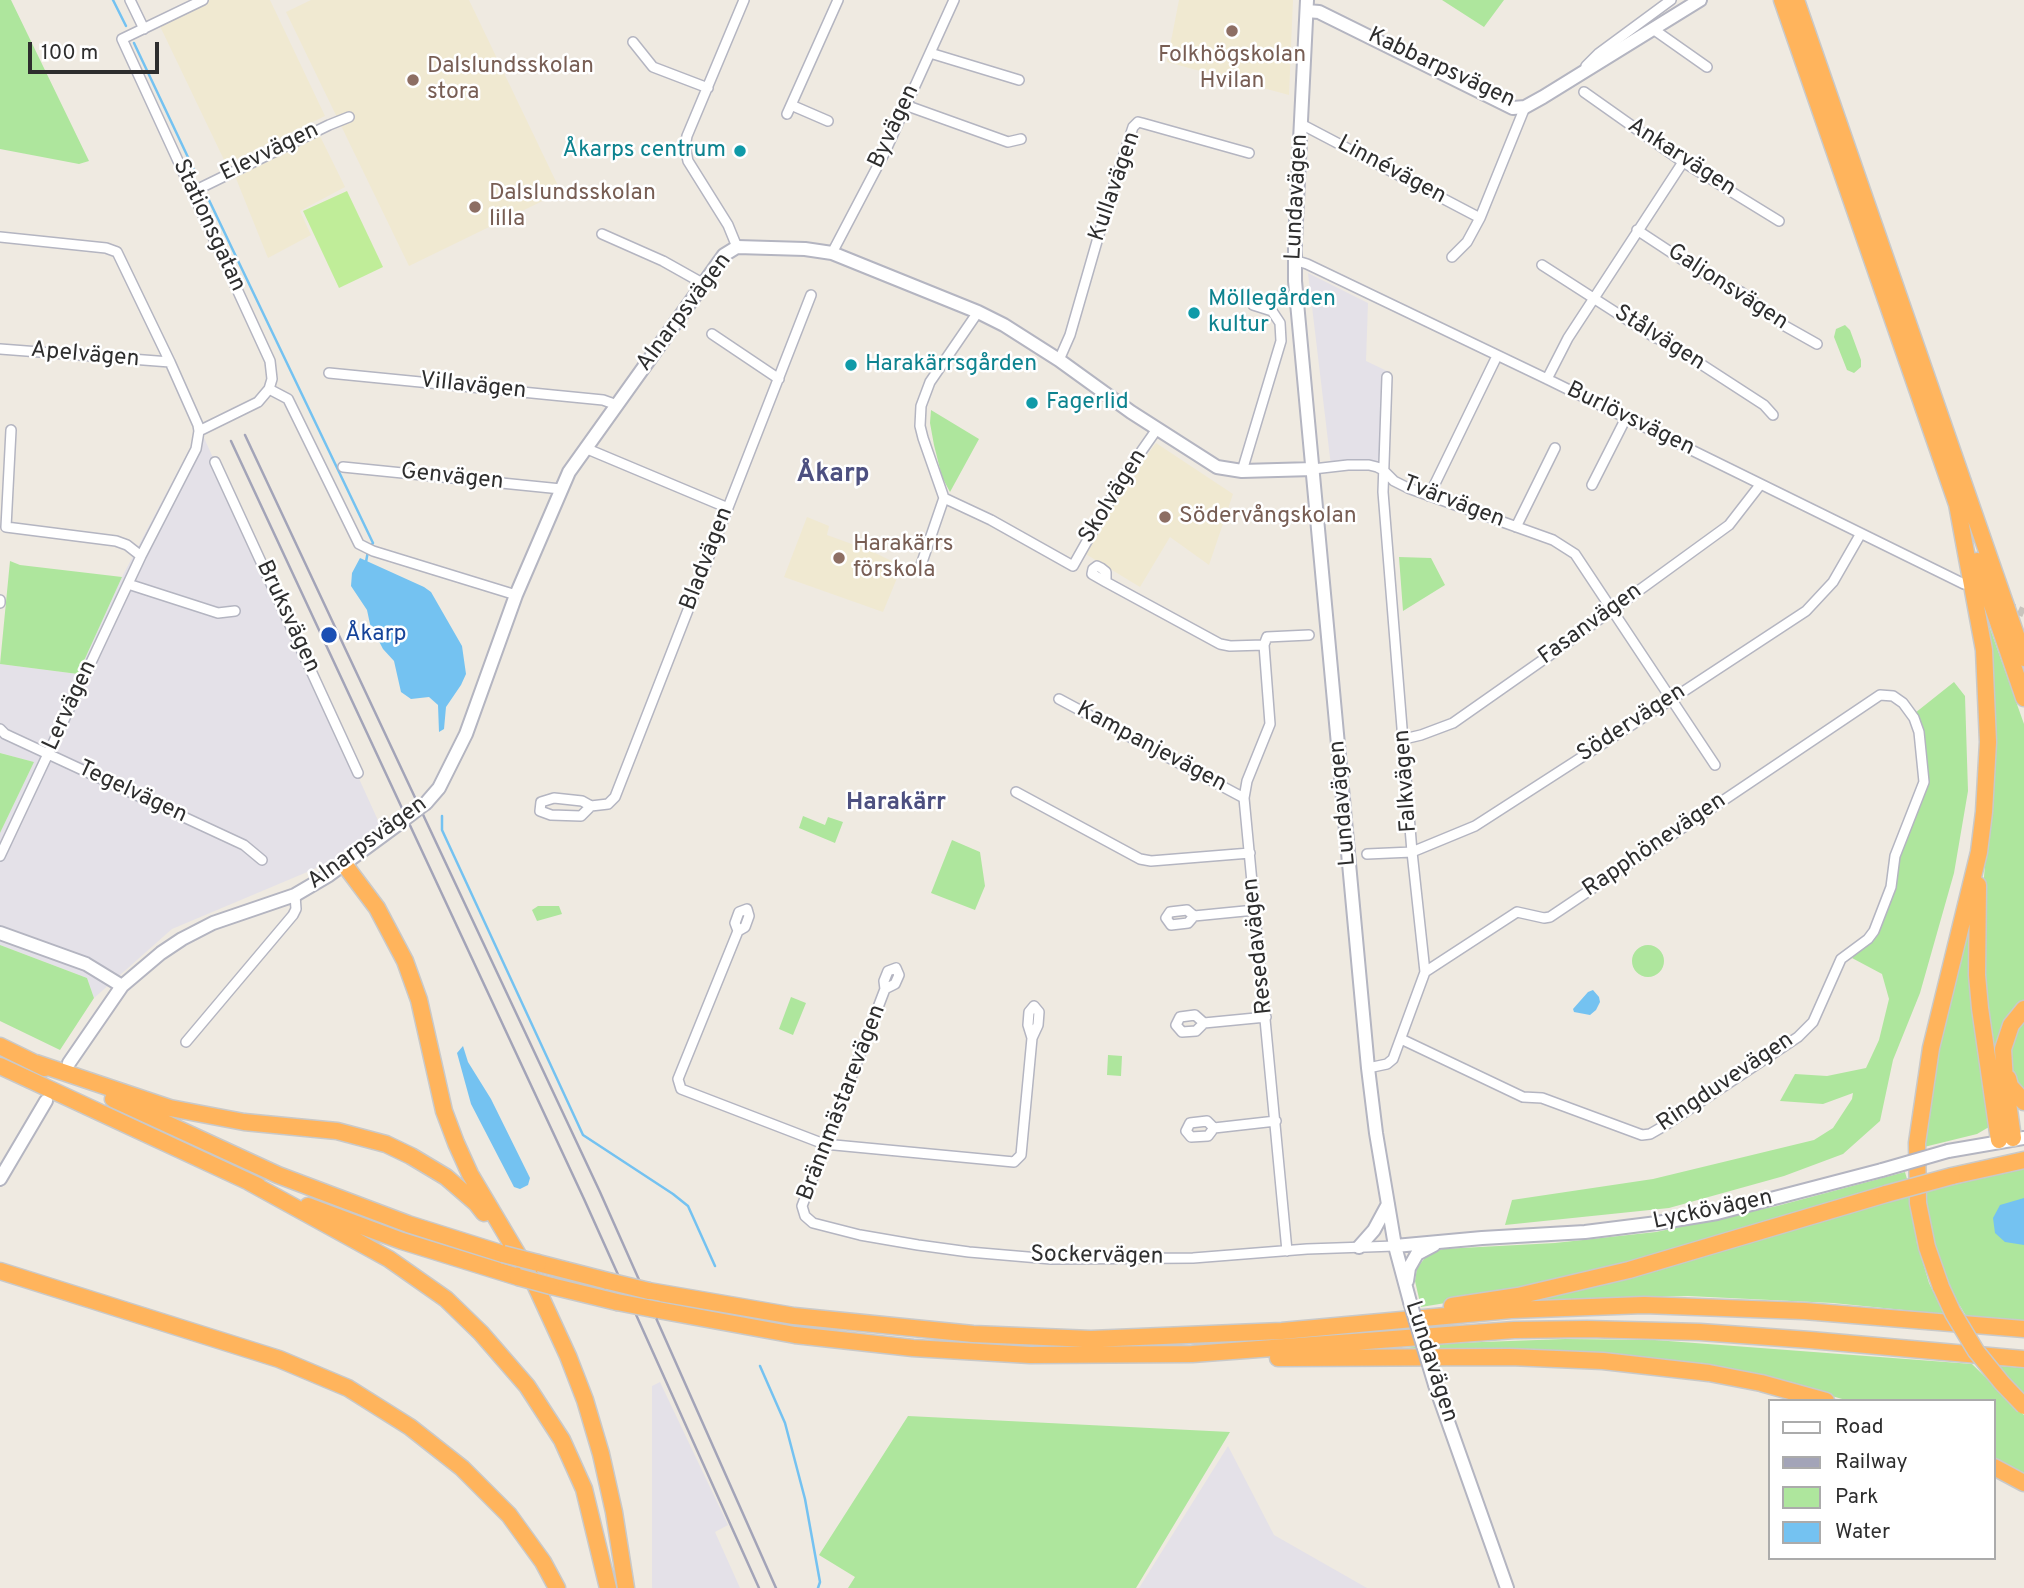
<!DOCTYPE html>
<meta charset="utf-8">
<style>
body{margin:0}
#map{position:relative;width:2024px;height:1588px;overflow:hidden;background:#efeae1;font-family:Overpass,sans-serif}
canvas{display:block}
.legend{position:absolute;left:1768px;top:1399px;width:228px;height:161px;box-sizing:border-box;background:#fff;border:2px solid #ababab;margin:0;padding:9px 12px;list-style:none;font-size:21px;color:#2e2e2e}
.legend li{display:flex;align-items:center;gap:14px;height:35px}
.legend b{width:35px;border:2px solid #ababab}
.scale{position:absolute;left:28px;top:42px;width:131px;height:32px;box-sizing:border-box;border:4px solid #2e2e2e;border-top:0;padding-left:9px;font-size:21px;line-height:24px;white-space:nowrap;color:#2e2e2e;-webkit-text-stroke:5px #fff;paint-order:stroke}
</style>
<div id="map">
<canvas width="2024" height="1588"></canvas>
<ul class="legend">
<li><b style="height:9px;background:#fff"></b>Road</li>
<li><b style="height:9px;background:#a3a4b8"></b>Railway</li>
<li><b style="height:19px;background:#aee69d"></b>Park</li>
<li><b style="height:19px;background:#74c2f1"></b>Water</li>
</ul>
<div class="scale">100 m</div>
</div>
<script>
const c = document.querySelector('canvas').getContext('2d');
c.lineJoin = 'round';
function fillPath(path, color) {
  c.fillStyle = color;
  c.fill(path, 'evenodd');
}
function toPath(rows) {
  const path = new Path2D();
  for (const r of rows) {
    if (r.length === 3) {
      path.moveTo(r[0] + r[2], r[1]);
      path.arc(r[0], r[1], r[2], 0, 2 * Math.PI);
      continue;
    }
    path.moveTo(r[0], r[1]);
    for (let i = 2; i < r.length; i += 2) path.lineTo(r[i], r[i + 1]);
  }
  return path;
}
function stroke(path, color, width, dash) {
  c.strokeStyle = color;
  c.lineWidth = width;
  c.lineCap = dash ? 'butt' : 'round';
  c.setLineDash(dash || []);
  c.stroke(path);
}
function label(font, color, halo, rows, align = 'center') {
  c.font = font + ' Overpass,sans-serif';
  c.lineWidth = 5;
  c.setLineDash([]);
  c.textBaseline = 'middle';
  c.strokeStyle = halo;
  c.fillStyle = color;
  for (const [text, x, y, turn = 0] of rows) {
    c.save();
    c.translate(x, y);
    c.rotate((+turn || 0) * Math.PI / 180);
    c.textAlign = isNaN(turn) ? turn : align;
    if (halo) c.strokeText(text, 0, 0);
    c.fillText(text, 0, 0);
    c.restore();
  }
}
fillPath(toPath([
 [1308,273,1368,303,1366,361,1387,371,1384,436,1377,464,1331,466],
 [200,429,381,827,338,859,172,929,94,998,87,978,0,945,0,833,34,762,0,753,0,664,78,674,122,577],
 [660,1382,728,1525,715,1532,740,1588,652,1588,652,1386],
 [1228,1446,1274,1535,1367,1588,1139,1588]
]), '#e4e1e8');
fillPath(toPath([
 [203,0,270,0,325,116,226,164,158,22],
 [311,0,469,0,561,192,409,266,286,12],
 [1179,0,1293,0,1289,95,1167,62],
 [317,130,345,187,300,211,311,235,268,258,233,171],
 [1156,443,1233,494,1209,565,1170,537,1140,587,1084,553,1116,497],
 [807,517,829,526,827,535,871,551,902,566,883,612,784,577]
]), '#f0e9d1');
fillPath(toPath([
 [0,0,11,0,89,161,79,164,0,149],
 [1442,0,1504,0,1484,27],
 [1845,325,1850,330,1861,360,1861,367,1854,373,1847,370,1834,337,1836,329],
 [931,410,979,439,950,492,942,477,934,445,930,423],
 [1399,557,1431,558,1445,585,1403,611],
 [10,561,20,565,122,577,78,674,0,664],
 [1981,603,2024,724,2024,1004,2006,1025,2003,1097,1989,1043,1981,912,1989,818],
 [1954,682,1965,696,1968,791,1954,873,1920,993,1893,1060,1880,1121,1843,1154,1784,1176,1669,1208,1505,1225,1512,1200,1653,1179,1814,1140,1833,1128,1852,1099,1853,1093,1823,1104,1780,1101,1795,1074,1827,1076,1866,1068,1879,1040,1889,999,1882,974,1852,958,1878,930,1897,880,1897,859,1927,783,1926,755,1922,729,1915,713],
 [0,753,34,762,0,833],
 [803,816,825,825,828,817,843,822,835,843,799,828],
 [952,840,980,852,985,886,975,910,931,893],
 [1974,890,1991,1114,1989,1127,1977,1134,1924,1147,1928,1103],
 [538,906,559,906,562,914,537,921,532,910],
 [0,945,87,978,94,998,60,1050,0,1021],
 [1648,961,16],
 [791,997,806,1003,793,1035,779,1029],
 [2024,1020,2024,1095,2013,1083,2009,1048,2016,1028],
 [1108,1055,1122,1056,1121,1076,1107,1075],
 [2024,1168,2024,1321,1966,1316,1950,1289,1935,1253,1926,1216,1924,1192],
 [1905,1172,1907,1179,1591,1274,1519,1291,1421,1307,1415,1281,1417,1268,1428,1254,1443,1249,1555,1243,1656,1232,1777,1206],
 [1909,1195,1917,1243,1929,1283,1944,1314,1833,1303,1688,1296,1532,1300],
 [1565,1339,1655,1340,1972,1364,2024,1415,2024,1476,1994,1460,1994,1401,1849,1401,1780,1381,1634,1356,1527,1350,1353,1353,1455,1343],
 [2000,1366,2024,1368,2024,1394,2014,1386],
 [908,1416,1230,1432,1136,1588,848,1588,855,1577,819,1555]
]), '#aee69d');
fillPath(toPath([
 [347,191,383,267,339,288,303,211]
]), '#c0ed99');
fillPath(toPath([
 [360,558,424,587,431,592,462,646,466,674,461,685,446,707,444,729,439,732,438,705,429,697,411,699,401,692,394,661,383,649,370,624,367,610,351,586,352,573],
 [1593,990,1599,997,1600,1002,1596,1010,1590,1015,1574,1012,1573,1009,1588,992],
 [463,1046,468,1062,491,1099,530,1178,528,1185,520,1189,514,1187,471,1104,457,1053],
 [2024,1198,2024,1245,2005,1242,1995,1233,1993,1218,2000,1205]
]), '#74c2f1');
stroke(toPath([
 [113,0,126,26],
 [134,43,194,170],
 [208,198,373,543,371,546],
 [366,562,368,551],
 [442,816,442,830,583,1135,673,1194,688,1206,715,1266],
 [760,1366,785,1423,805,1499,820,1582,818,1588]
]), '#74c2f1', 2.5);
stroke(toPath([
 [2006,605,2024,613]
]), '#c8c4bd', 9, [9, 4.5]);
const street = toPath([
 [130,0,144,29],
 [1653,29,1707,67],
 [633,42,653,67,708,88],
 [930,53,1019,80],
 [1586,66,1599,53,1671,0],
 [1584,92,1683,162,1779,221],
 [791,105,828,121],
 [905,105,1008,142,1021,139],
 [787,114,838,0],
 [1301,124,1480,218],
 [192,192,329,125,349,117],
 [1637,230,1710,278,1741,292,1785,326,1817,344],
 [602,234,663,261,704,284],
 [0,237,106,248,117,252,170,362,198,425,199,431,196,449,141,556,0,856],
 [737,247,728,225,688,161,685,147,687,136,744,0],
 [832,253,885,152,954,0],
 [1452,257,1467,242,1480,218,1525,107],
 [1294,260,1307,264,1547,379,1964,584],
 [1542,265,1654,337,1670,344,1764,405,1773,415],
 [712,334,779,379],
 [0,349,170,362],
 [1059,360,1070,335,1108,203,1133,127,1138,122,1142,123,1249,153],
 [329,373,603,400,617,405],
 [1547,379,1568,338,1683,162],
 [269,389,288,399,359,544,373,551,516,595],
 [11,430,6,527,116,541,127,545,141,556],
 [199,431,258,402,269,389,272,379,270,361,122,39,203,0],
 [585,448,728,508],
 [215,462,358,773],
 [343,467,561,489],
 [1313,469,1348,465,1369,465,1377,467,1383,470,1394,481,1408,488,1553,540,1575,554,1715,765],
 [1242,471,1281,341,1280,323,1272,311,1253,305],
 [1592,485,1626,418],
 [1429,496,1497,356],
 [944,498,991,520,1073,566,1122,479,1157,429],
 [1516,527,1555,448],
 [920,568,944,498,923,438,920,426,921,406,930,382,978,312],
 [1106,582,1092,574,1093,569,1097,566,1101,568,1106,572,1106,582,1220,644,1230,646,1264,645,1270,724,1247,781,1244,798,1287,1251],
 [128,584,218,613,235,611],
 [0,603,0,600],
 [1264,645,1267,637,1309,635],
 [1059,699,1244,798],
 [0,729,5,734,244,845,262,860],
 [1404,739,1421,735,1453,723,1557,650,1729,525,1760,485],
 [1016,792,1140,859,1151,861,1250,853],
 [591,806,581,816,551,815,540,811,541,802,554,798,582,801,591,806,608,804,615,797,811,295],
 [1367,854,1412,852,1475,826,1672,699,1806,611,1833,582,1860,535],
 [1194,916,1188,923,1171,925,1166,918,1170,912,1187,910,1194,916,1255,910],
 [738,931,735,923,739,912,747,909,749,916,745,927,738,931,678,1079,681,1089,824,1144,1014,1162,1021,1155,1032,1038,1038,1025,1039,1012,1034,1006,1029,1012,1028,1025,1032,1038],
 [885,989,884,981,888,971,896,968,899,975,895,984,885,989,802,1206,805,1216,813,1223,860,1235,918,1245,969,1252,1051,1259,1193,1258,1307,1249,1395,1246],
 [1204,1023,1196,1031,1182,1032,1176,1025,1180,1017,1195,1015,1204,1023,1266,1017],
 [1401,1039,1523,1097,1542,1098,1642,1135,1650,1134,1664,1126,1798,1037,1813,1022,1841,959,1868,939,1874,931,1891,887,1895,856,1924,782,1919,732,1914,718,1903,703,1893,696,1880,695,1550,917,1544,918,1517,912,1425,972],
 [186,1042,293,915,296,909,295,895],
 [1368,1068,1387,1064,1393,1059,1425,972,1412,852,1383,492,1387,377],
 [1214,1128,1208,1136,1191,1137,1186,1131,1190,1123,1207,1121,1214,1128,1276,1121]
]);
const secondary = toPath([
 [1307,0,1295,241,1295,281,1368,1068,1376,1133,1395,1246,1410,1302],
 [1307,11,1319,12,1513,108,1525,107,1543,97,1700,0],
 [426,803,439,788,466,734,516,595,569,472,724,255,737,247,805,249,832,253,978,312,1004,325,1059,360,1131,412,1217,467,1242,471,1313,469],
 [0,933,86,964,122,986],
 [69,1063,122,986,161,953,182,939,213,923,295,895,329,875,397,825],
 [1948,1151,2024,1138],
 [0,1179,46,1101],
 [1395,1246,1482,1238,1585,1232,1657,1223,1717,1213,1882,1170],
 [1359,1247,1374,1230,1388,1204],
 [1407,1281,1409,1268,1417,1254,1434,1245],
 [1435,1385,1507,1588]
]);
const highway = toPath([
 [1782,0,1960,513],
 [1796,0,2024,658],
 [1977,561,2024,698],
 [344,864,377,908,405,961,419,1000,444,1111,456,1143,470,1174,533,1280,568,1356,585,1400,601,1454,614,1512,626,1588],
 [1978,885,1977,975,1980,1008,1999,1140],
 [0,1046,45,1068],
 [36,1063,170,1108,244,1122,337,1131,386,1144,411,1156,446,1177,476,1203,484,1213],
 [0,1066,258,1186],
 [2008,1078,2010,1086,2024,1102],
 [113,1099,278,1175,408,1224,503,1254],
 [2013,1138,2005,1082,2003,1049,2011,1025,2024,1009],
 [1952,1176,2024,1160],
 [249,1182,389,1259,446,1299,481,1333,527,1386,562,1440,584,1489,608,1588],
 [308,1206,402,1241,518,1277],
 [538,1263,608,1281],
 [0,1271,279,1359,348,1388,410,1427,462,1468,509,1515,543,1562,557,1588],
 [551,1286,617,1302],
 [1941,1287,1927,1247,1918,1203,1917,1143,1931,1048,1979,852,1984,812,1988,742,1984,650,1957,504],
 [649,1291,794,1316,973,1334,1091,1339,1282,1331,1511,1310,1644,1305,1804,1311,2024,1329],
 [1452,1306,1518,1296,1629,1270,1886,1194],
 [658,1310,795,1335,913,1348,1030,1355,1192,1354,1514,1330,1587,1329,1700,1332,1810,1340,2024,1359],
 [1278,1358,1510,1357,1603,1361,1709,1373,1761,1383,1826,1401],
 [1994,1467,2024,1483]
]);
stroke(street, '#b4b5c1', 12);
stroke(secondary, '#b4b5c1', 16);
stroke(highway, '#c9c9c9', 19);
stroke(street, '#fff', 9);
stroke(secondary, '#fff', 12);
stroke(highway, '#ffb45c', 16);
stroke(toPath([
 [245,435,600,1192,776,1588],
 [231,441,584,1199,759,1588]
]), '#a3a4b8', 2.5);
const secondaryBridge = toPath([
 [397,825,426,803],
 [1882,1170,1948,1151],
 [1410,1302,1435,1385]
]);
const highwayBridge = toPath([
 [1886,1194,1952,1176],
 [503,1254,538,1263],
 [518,1277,551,1286],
 [608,1281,649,1291],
 [1941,1287,1953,1313,1976,1351,2002,1383,2024,1406],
 [617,1302,658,1310]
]);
stroke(secondaryBridge, '#b4b5c1', 16, []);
stroke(highwayBridge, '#c9c9c9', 19, []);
stroke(secondaryBridge, '#fff', 12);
stroke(highwayBridge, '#ffb45c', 16);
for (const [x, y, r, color] of [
 [1232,31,7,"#8d6e63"],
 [413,80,7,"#8d6e63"],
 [740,151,7,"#0f9aa8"],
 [475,207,7,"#8d6e63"],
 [1194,313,7,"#0f9aa8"],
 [851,365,7,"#0f9aa8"],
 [1032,403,7,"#0f9aa8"],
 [1165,517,7,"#8d6e63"],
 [839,558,7,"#8d6e63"],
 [329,635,9,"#1a4fb4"]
]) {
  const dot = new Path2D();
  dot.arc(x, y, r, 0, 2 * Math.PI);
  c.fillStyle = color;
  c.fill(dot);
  stroke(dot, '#fff', 2.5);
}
label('23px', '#785e54', '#fff', [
 ["Folkhögskolan",1232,56,"center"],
 ["Hvilan",1232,82,"center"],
 ["Dalslundsskolan",427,67],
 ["stora",427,93],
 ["Dalslundsskolan",489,194],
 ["lilla",489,220],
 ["Södervångskolan",1179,517],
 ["Harakärrs",853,545],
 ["förskola",853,571]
], 'left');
label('23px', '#2e2e2e', '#fff', [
 ["Kabbarpsvägen",1441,69,25],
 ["Byvägen",895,127,-65],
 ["Elevvägen",270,153,-26],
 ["Ankarvägen",1681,158,33],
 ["Linnévägen",1391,171,28],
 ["Kullavägen",1116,187,-71],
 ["Lundavägen",1298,197,-87],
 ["Stationsgatan",208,226,65],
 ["Galjonsvägen",1727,288,33],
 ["Alnarpsvägen",685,313,-53],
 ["Stålvägen",1659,339,32],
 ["Apelvägen",85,356,5],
 ["Villavägen",473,387,6],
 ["Burlövsvägen",1630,420,26],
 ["Genvägen",452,478,6],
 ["Skolvägen",1114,497,-58],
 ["Tvärvägen",1453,503,21],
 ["Bladvägen",708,559,-69],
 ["Bruksvägen",287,617,65],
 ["Fasanvägen",1591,625,-36],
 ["Lervägen",71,706,-65],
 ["Södervägen",1632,724,-33],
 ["Kampanjevägen",1151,748,28],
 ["Falkvägen",1407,781,-94],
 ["Tegelvägen",132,793,25],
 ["Lundavägen",1344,803,-95],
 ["Alnarpsvägen",368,844,-36],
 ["Rapphönevägen",1655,846,-34],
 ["Resedavägen",1259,946,-96],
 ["Ringduvevägen",1726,1083,-34],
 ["Brännmästarevägen",843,1103,-69],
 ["Lyckövägen",1713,1211,-12],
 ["Sockervägen",1097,1257,1],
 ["Lundavägen",1430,1362,72]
]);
label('23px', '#0d838f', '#fff', [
 ["Åkarps centrum",726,151,"right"],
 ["Möllegården",1208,300],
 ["kultur",1208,326],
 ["Harakärrsgården",865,365],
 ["Fagerlid",1046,403]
], 'left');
label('23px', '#164399', '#fff', [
 ["Åkarp",345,635]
], 'left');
label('bold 24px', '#4d5080', '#fff', [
 ["Harakärr",896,804]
]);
label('bold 26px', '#4d5080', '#fff', [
 ["Åkarp",833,476]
]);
</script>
